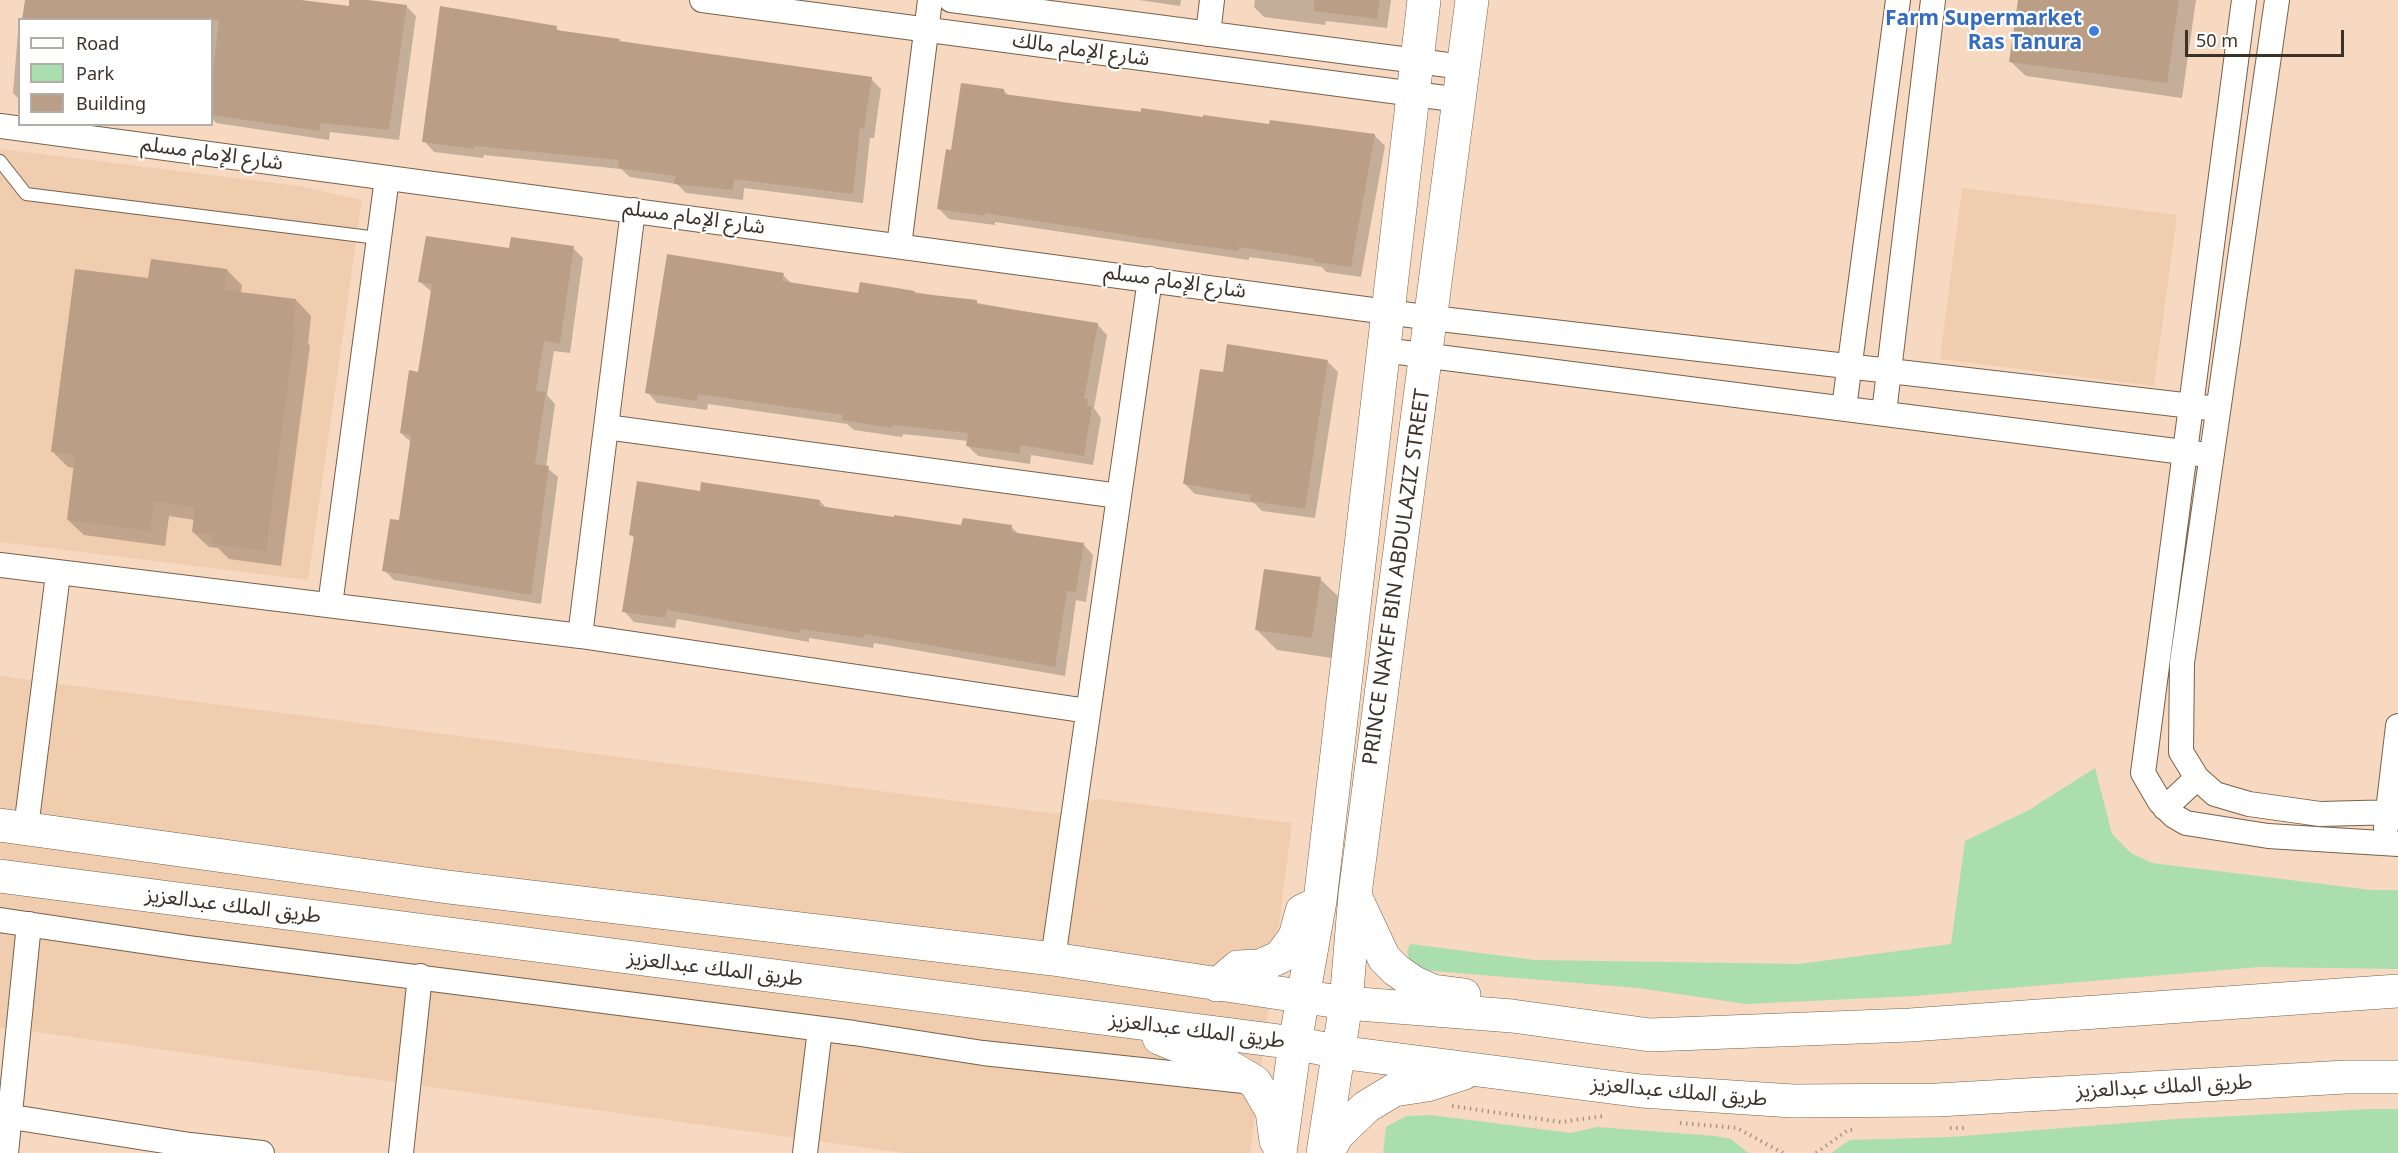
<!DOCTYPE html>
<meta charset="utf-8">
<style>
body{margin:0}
#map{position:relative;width:2398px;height:1153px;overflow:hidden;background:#f6d9c0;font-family:"Noto Sans",sans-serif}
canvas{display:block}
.legend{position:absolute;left:18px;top:18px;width:195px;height:108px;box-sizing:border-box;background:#fff;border:2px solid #b1ada9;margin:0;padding:8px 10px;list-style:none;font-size:18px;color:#3d3228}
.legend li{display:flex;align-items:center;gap:12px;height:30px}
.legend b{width:30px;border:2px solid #b1ada9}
.scale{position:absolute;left:2185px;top:30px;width:159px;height:27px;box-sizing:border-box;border:3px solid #3d3228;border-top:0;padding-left:8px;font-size:18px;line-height:21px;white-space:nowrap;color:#3d3228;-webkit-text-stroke:4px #fff;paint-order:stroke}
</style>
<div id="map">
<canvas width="2398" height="1153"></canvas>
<ul class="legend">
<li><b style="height:8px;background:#fff"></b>Road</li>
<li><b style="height:16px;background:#aadeaf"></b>Park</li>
<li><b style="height:16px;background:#ba9f86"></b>Building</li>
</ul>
<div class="scale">50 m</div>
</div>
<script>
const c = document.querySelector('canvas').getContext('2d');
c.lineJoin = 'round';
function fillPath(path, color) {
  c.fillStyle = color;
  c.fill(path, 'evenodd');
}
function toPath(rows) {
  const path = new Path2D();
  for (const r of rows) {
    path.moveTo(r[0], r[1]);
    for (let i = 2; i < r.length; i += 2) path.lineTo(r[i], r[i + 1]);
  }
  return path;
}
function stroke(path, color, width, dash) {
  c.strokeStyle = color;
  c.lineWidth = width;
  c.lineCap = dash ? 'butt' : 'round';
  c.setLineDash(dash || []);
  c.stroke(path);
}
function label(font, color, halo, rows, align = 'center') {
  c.font = font + ' "Noto Sans","Noto Sans Arabic",sans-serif';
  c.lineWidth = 4.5;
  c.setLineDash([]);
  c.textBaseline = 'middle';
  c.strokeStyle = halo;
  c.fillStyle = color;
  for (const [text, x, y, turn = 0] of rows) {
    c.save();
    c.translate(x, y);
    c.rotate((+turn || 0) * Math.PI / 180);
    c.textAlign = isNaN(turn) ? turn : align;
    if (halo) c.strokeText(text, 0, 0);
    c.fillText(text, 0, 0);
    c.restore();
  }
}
fillPath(toPath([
 [0,149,299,186,362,200,308,580,0,542],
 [1962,188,2177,215,2154,386,1940,359],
 [0,676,1056,814,1098,799,1292,823,1250,1153,904,1153,0,1027]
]), '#f0cdae');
fillPath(toPath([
 [2095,768,2112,834,2131,853,2152,863,2371,890,2398,890,2398,969,2259,967,1914,996,1746,1004,1638,988,1422,970,1410,962,1407,952,1410,944,1535,960,1799,964,1951,944,1965,841,2029,810],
 [2372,1109,2398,1109,2398,1153,1831,1153,1850,1140,1951,1137,2176,1119],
 [1431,1115,1570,1133,1597,1127,1715,1136,1731,1139,1748,1153,1383,1153,1386,1127,1406,1116]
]), '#aadeaf');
fillPath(toPath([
 [26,0,288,0,350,7,351,0,355,0,406,6,416,16,399,140,330,132,329,140,216,123,212,118,212,20],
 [1139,0,1181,0,1180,6],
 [1255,0,1391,0,1387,28,1326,21,1325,25,1264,17,1254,7],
 [2019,0,2196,0,2182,98,2026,76,2010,61],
 [556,28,561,32,619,40,622,43,871,79,881,89,874,138,870,138,863,203,744,188,743,200,686,193,677,184,630,177,621,169,484,155,483,158,434,152,424,141],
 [18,32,20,32,20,100,13,93],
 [1004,91,1009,96,1077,105,1375,136,1385,146,1361,277,1326,272,1322,267,1249,257,1249,260,995,222,995,225,949,219,939,209,952,152],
 [573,248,583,258,570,353,554,351,547,395,555,404,546,467,558,477,541,604,394,580,384,570,400,522,412,443,401,433,420,373,432,292,420,282,511,250],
 [227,270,242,285,241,293,296,300,311,316,308,343,310,346,281,566,229,559,218,548,209,547,193,532,195,520,169,516,165,546,84,535,68,520,75,468,68,467,53,452,150,280],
 [783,275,793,285,860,295,914,292,1097,324,1107,335,1094,408,1101,418,1093,465,1031,455,1030,464,978,456,968,446,968,441,903,434,902,437,854,430,847,424,708,404,707,410,657,403,647,392],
 [1328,362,1338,372,1315,518,1262,511,1254,503,1195,494,1185,484,1224,374],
 [701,492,820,501,827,509,963,526,1011,527,1020,535,1083,544,1093,555,1086,602,1076,600,1065,676,874,643,873,648,809,638,809,642,677,619,675,628,634,622,624,611,635,539,630,534],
 [1320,579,1341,599,1332,658,1277,650,1257,630]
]), '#0003');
fillPath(toPath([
 [25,0,301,0,349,6,349,0,368,0,407,5,389,130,321,123,319,131,212,115,212,78,219,20,22,20],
 [1314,0,1380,0,1377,19,1314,11],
 [2018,0,2179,0,2167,83,2009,62],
 [440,6,557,26,556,30,620,39,619,41,872,77,864,129,860,128,853,194,734,179,733,190,674,184,675,176,618,168,619,160,474,146,474,149,422,142],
 [961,83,1004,89,1004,94,1077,104,1141,112,1141,108,1203,117,1203,115,1269,124,1270,120,1375,134,1351,267,1314,262,1315,259,1239,247,1239,251,1178,243,985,213,985,216,937,209,946,149,951,150],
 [426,236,509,248,511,237,574,246,560,344,544,341,536,391,546,392,535,464,549,466,531,595,382,571,390,519,399,520,411,435,400,433,409,370,418,372,432,284,418,282],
 [667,254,784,273,782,281,858,293,860,282,915,291,914,293,977,300,977,304,1098,323,1084,399,1088,399,1087,406,1092,407,1084,456,1021,445,1020,454,966,446,968,433,893,425,892,428,842,420,843,415,698,394,697,401,645,393],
 [151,259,227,269,224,290,296,299,293,328,295,329,266,551,212,544,213,535,192,532,195,507,154,501,150,531,67,520,75,455,51,452,75,269,148,278],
 [1227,344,1328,360,1305,509,1250,501,1251,495,1183,484,1200,369,1223,372],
 [637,481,700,491,701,482,820,500,819,506,894,517,894,515,961,525,963,518,1012,525,1011,532,1084,543,1076,592,1067,591,1055,667,864,634,864,638,800,629,799,633,667,610,665,618,622,612,634,536,629,535],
 [1264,569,1321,577,1312,638,1255,630]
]), '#ba9f86');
const lane = toPath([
 [0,161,26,194,378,238]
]);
const street = toPath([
 [702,0,1460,100],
 [951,0,1463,67],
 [2244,0,2143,773,2160,802,2174,816,2186,823,2268,836,2398,844],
 [2277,0,2182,663,2181,752,2197,778,2215,794,2249,804,2320,814,2398,812],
 [1208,34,1212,0],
 [0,126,1432,318,2218,409],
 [899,246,930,0],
 [1383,350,2199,454],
 [1844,408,1898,0],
 [1884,413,1933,0],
 [606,427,1119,496],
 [0,565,580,636,1088,711],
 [330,605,387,178],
 [580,636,633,210],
 [2165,808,2197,778],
 [26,828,58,574],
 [2386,828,2398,726],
 [0,920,189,948,854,1033,983,1053,1244,1081],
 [1053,959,1150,279],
 [0,1115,190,1145,262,1153],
 [6,1153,29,924],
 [401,1153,420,976],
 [805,1153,820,1029]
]);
const secondary = toPath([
 [0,825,448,887,1053,959,1346,1003,1512,1016,1650,1035,1910,1025,2398,991],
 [0,876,1295,1043,1339,1052,1641,1091,1793,1101,1937,1100,2346,1077,2398,1077],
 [1356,898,1384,958,1396,970,1413,982,1433,991,1464,995],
 [1217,985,1238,967,1260,966,1280,957,1295,937,1302,911,1308,908],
 [1159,1038,1228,1066,1255,1082,1272,1111,1276,1141],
 [1280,1153,1295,1043,1320,901,1424,0],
 [1323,1153,1346,1003,1355,894,1472,0],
 [1327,1153,1338,1134,1366,1107,1394,1090,1427,1085,1464,1073]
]);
stroke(lane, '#79604a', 14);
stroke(street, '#79604a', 26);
stroke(secondary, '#79604a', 34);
stroke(toPath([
 [1452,1106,1561,1122,1604,1116],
 [1680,1123,1737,1128,1783,1153],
 [1950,1128,1967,1128],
 [1816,1153,1848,1130,1853,1130]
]), '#ab9582', 4, [1.5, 4.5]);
stroke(lane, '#fff', 12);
stroke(street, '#fff', 24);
stroke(secondary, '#fff', 33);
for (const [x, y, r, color] of [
 [2094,31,6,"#3f7fe0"]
]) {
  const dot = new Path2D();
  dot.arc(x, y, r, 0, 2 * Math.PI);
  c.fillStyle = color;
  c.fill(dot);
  stroke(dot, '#fff', 2);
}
label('bold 21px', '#366cbe', '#fff', [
 ["Farm Supermarket",2082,19],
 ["Ras Tanura",2082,43]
], 'right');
label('21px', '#3d3228', '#fff', [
 ["شارع الإمام مالك",1081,50,8],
 ["شارع الإمام مسلم",212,154,8],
 ["شارع الإمام مسلم",694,218,8],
 ["شارع الإمام مسلم",1175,282,8],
 ["PRINCE NAYEF BIN ABDULAZIZ STREET",1397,577,-82],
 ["طريق الملك عبدالعزيز",233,906,7],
 ["طريق الملك عبدالعزيز",715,969,7],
 ["طريق الملك عبدالعزيز",1197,1031,7],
 ["طريق الملك عبدالعزيز",2164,1087,-3],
 ["طريق الملك عبدالعزيز",1679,1092,5]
]);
</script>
